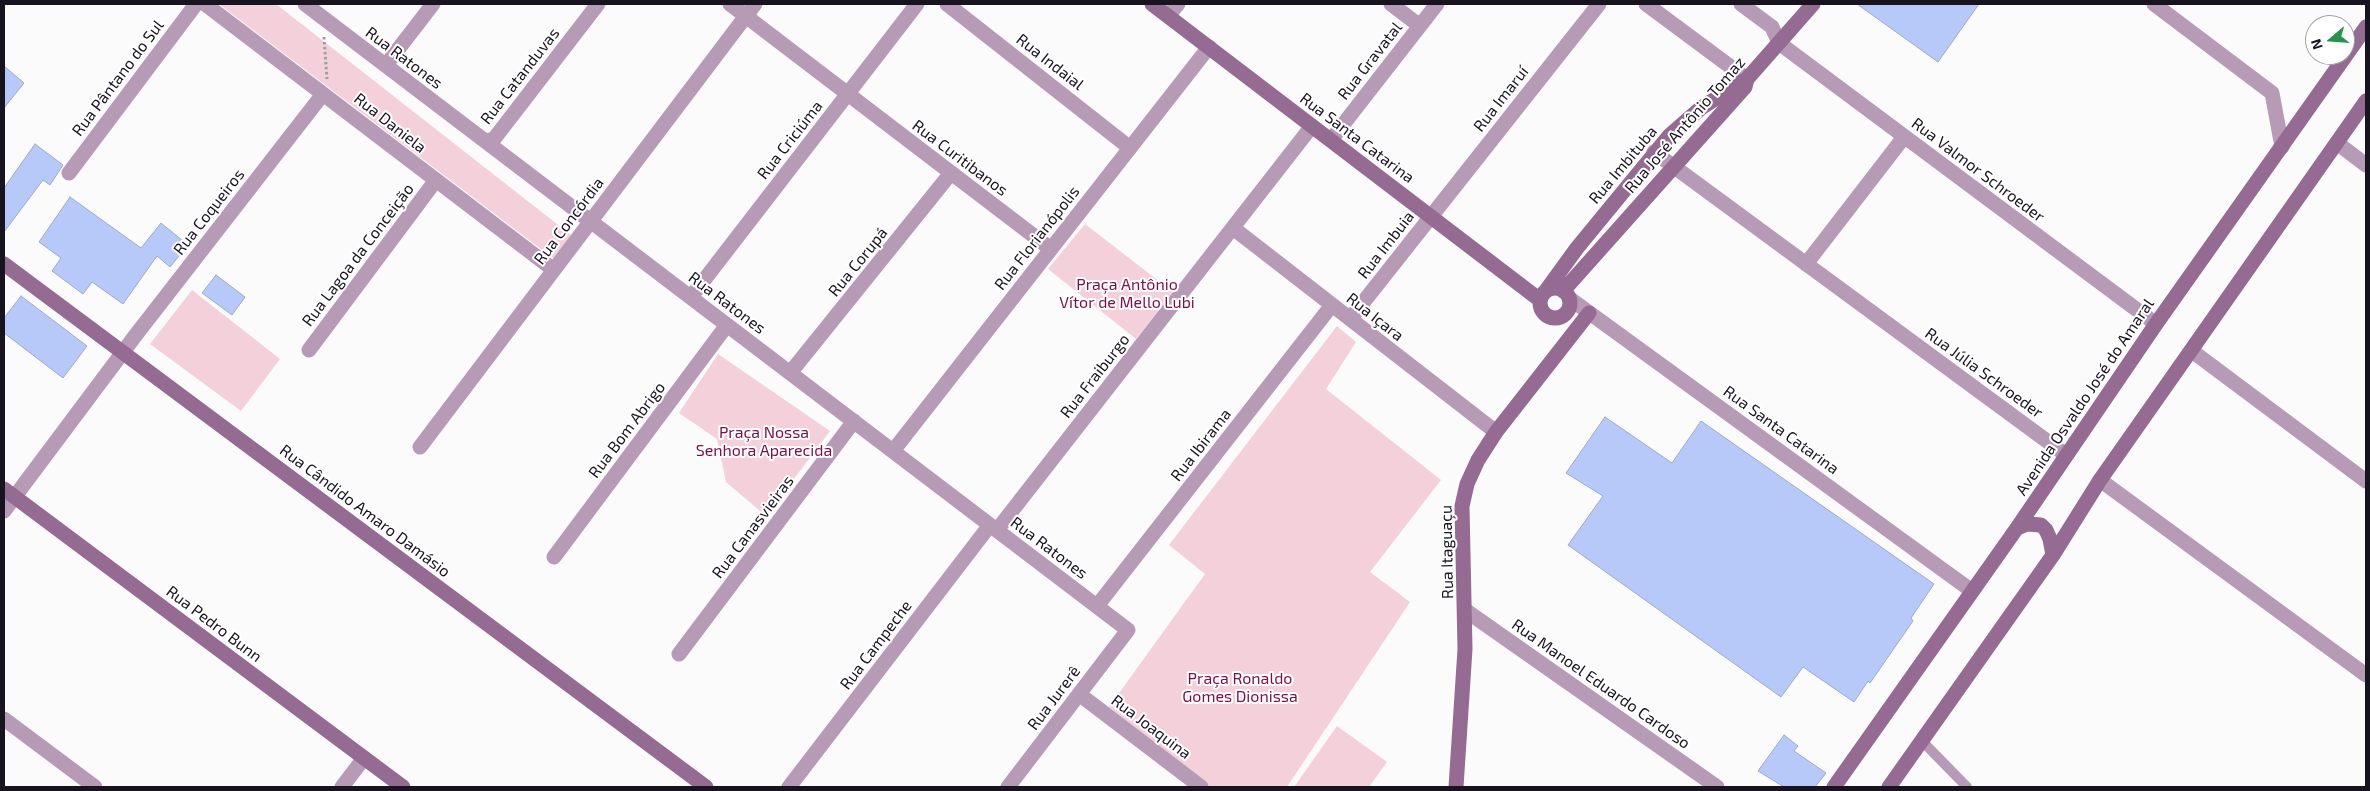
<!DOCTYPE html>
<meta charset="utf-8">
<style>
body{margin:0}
#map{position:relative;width:2370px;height:791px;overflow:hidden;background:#fbfbfb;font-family:"Exo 2",sans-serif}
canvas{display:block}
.frame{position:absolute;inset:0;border:5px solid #17141f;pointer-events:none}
.north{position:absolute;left:2305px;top:15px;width:50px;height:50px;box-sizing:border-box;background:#fff;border:1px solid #a2a1a5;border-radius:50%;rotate:252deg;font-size:14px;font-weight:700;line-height:20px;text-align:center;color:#17141f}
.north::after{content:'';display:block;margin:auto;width:18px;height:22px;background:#26944c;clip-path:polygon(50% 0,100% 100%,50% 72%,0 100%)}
</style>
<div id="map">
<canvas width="2370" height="791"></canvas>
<div class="frame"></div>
<div class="north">N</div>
</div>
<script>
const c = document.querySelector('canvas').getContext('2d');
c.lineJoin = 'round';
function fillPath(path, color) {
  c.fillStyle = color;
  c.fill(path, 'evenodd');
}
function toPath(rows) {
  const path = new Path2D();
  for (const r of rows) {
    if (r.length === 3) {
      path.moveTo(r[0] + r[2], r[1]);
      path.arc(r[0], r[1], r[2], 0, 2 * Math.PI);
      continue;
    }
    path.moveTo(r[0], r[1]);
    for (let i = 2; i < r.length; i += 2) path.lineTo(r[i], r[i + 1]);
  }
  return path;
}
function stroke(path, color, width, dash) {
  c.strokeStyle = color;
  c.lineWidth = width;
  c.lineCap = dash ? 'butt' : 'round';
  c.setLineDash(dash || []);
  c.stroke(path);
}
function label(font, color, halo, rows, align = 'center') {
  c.font = font + ' "Exo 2",sans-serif';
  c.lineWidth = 4;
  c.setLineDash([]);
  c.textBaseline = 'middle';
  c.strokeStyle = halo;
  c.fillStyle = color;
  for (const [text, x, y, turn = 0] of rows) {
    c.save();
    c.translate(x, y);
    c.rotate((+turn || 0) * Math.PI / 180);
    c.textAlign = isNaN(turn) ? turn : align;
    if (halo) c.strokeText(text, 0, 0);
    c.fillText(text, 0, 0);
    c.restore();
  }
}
fillPath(toPath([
 [219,4,276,4,571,235,554,259],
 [1085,224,1173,292,1136,339,1048,269],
 [192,290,280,359,241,411,150,344],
 [1337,326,1356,342,1326,389,1441,480,1370,572,1410,602,1287,787,1209,787,1109,707,1205,574,1169,545],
 [718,354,830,431,766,516,726,482,717,439,679,413],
 [1337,726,1387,762,1369,787,1294,787]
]), '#f4d0db');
const building = toPath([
 [1857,4,1979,4,1938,62,1857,4],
 [4,66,24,83,4,108,4,66],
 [35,144,63,165,50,185,43,180,4,232,4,188,35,144],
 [70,197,141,248,161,223,188,245,170,267,157,256,123,304,92,282,83,294,52,271,61,258,39,242,70,197],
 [216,275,245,297,232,315,202,293,216,275],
 [21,296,87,346,63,378,4,333,4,318,21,296],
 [1605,417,1672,463,1701,421,1934,584,1911,618,1913,621,1870,683,1868,681,1854,702,1803,667,1781,697,1568,545,1603,496,1566,473,1605,417],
 [1784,735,1798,746,1794,751,1826,773,1815,787,1784,787,1758,771,1784,735]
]);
fillPath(building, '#b7c9f8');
stroke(building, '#9faac8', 1);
stroke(toPath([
 [324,37,327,79]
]), '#9f9ea2', 3, [2.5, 2.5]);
stroke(toPath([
 [1922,741,1967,787]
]), '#b79ab6', 10);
stroke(toPath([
 [205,4,554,270],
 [305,4,1128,630,1008,787],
 [730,4,1051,249],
 [947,4,1130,148],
 [1391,4,1420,26],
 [1646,4,1747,79],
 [1741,4,1772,27,1779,43,2156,324],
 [2154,4,2272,93,2282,147],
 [1168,16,1178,4],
 [386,65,433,4],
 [1331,140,1437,4],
 [486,141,494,139,598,4],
 [2337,143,2366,165],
 [1654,152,2066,455],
 [69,173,196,4],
 [1233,228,1496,432],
 [1806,264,1904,137],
 [691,297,917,4],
 [1569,298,1972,591],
 [1350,319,1599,4],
 [309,350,436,180],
 [2192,351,2366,481],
 [790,373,951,173],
 [420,447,755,4],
 [893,451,1209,47],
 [2100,480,2366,675],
 [4,511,135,336,323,94],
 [997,530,1312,126],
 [554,557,727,325],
 [1097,606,1332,305],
 [1465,610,1717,787],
 [679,654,854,421],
 [1079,694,1201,787],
 [4,719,95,787],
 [342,787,364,758],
 [789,787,990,525]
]), '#b79ab6', 15);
stroke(toPath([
 [1152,4,1540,300],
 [4,264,706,787],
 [1555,303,15],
 [1563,291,1745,87,1747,79,1813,4],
 [1545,292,1577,248,1669,136,1701,108,1743,81],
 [4,489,403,787],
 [2017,528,2027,524,2041,525,2046,530,2050,539,2053,555],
 [1456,787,1465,649,1462,506,1467,484,1478,460,1496,432,1589,313],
 [1834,787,2017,528,2156,324,2366,27],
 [1889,787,2053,555,2100,480,2366,101]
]), '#956b93', 15);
label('16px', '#17141f', '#fff', [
 ["Rua Ratones",404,58,37],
 ["Rua Gravatal",1370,61,-52],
 ["Rua Indaial",1050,62,38],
 ["Rua Catanduvas",520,76,-52],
 ["Rua Pântano do Sul",118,78,-53],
 ["Rua Imaruí",1501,99,-52],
 ["Rua Daniela",390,123,38],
 ["Rua José Antônio Tomaz",1685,125,-49],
 ["Rua Santa Catarina",1357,138,37],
 ["Rua Criciúma",790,140,-52],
 ["Rua Curitibanos",960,158,37],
 ["Rua Imbituba",1623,165,-50],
 ["Rua Valmor Schroeder",1978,170,37],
 ["Rua Coqueiros",209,212,-52],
 ["Rua Concórdia",569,221,-53],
 ["Rua Florianópolis",1037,238,-52],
 ["Rua Imbuia",1386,245,-52],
 ["Rua Lagoa da Conceição",358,255,-53],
 ["Rua Corupá",858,262,-51],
 ["Rua Ratones",727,303,37],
 ["Rua Içara",1375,317,38],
 ["Rua Júlia Schroeder",1984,373,36],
 ["Rua Fraiburgo",1095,376,-52],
 ["Avenida Osvaldo José do Amaral",2085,397,-56],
 ["Rua Bom Abrigo",627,430,-53],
 ["Rua Santa Catarina",1781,430,36],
 ["Rua Ibirama",1201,445,-52],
 ["Rua Cândido Amaro Damásio",365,511,37],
 ["Rua Canasvieiras",753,527,-53],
 ["Rua Ratones",1049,548,37],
 ["Rua Itaguaçu",1447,552,-91],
 ["Rua Pedro Bunn",214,624,37],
 ["Rua Campeche",876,645,-53],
 ["Rua Manoel Eduardo Cardoso",1601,684,35],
 ["Rua Jurerê",1054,698,-53],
 ["Rua Joaquina",1151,727,37]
]);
label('16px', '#7b1044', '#fff', [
 ["Praça Antônio",1127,285],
 ["Vítor de Mello Lubi",1127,303],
 ["Praça Nossa",764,433],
 ["Senhora Aparecida",764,451],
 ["Praça Ronaldo",1240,679],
 ["Gomes Dionissa",1240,697]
]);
</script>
